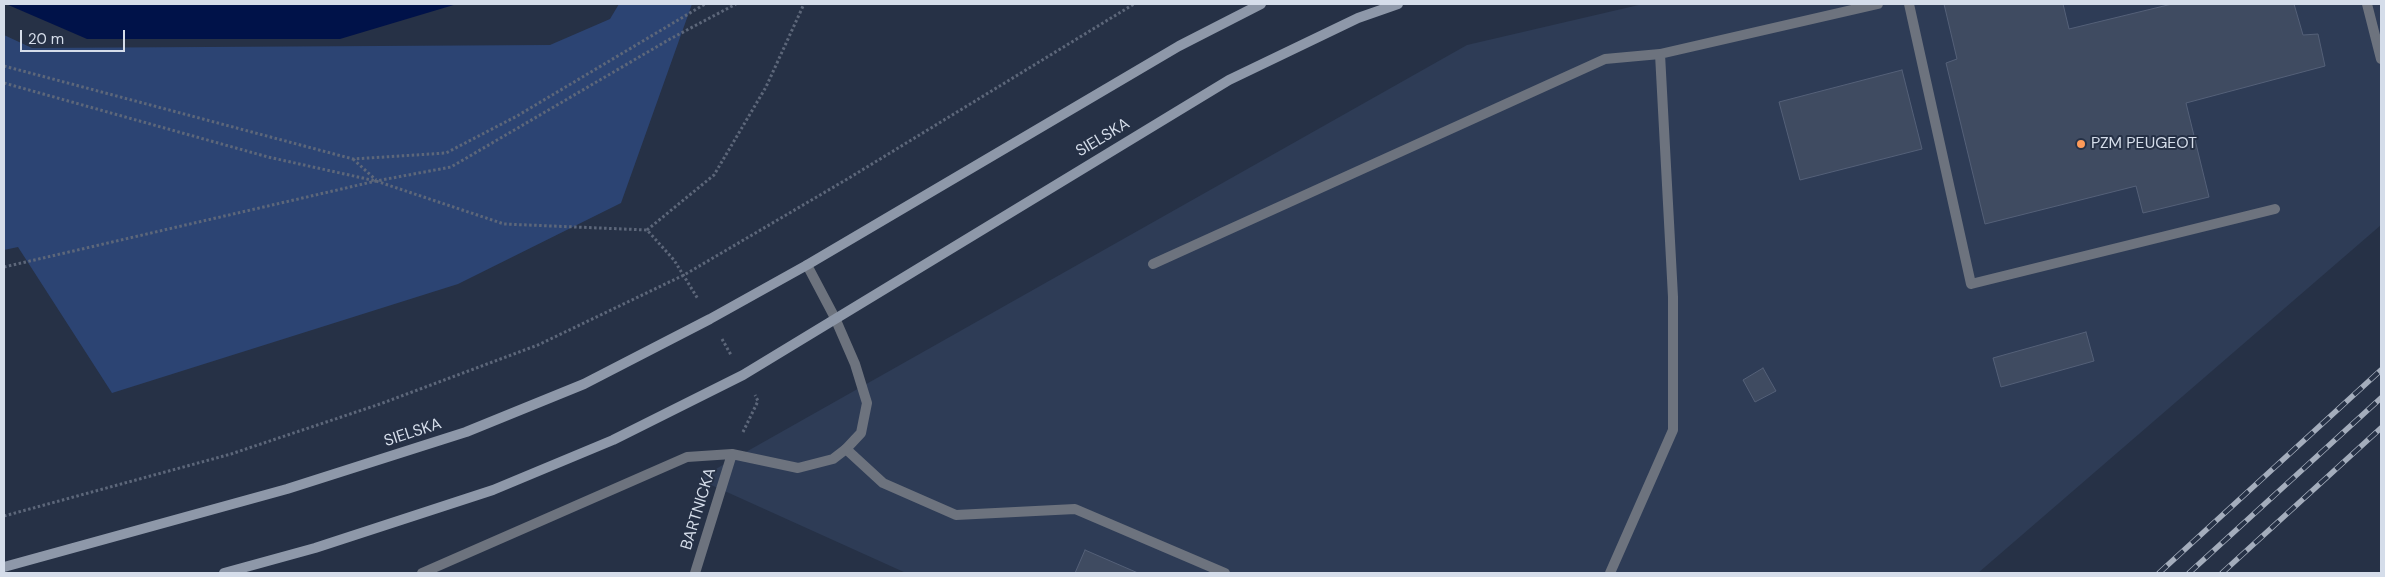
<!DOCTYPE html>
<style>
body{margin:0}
#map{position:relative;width:2385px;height:577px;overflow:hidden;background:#263146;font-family:"DM Sans",sans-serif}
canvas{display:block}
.frame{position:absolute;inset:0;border:5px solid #d5ddea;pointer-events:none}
.scale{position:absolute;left:20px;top:30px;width:105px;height:22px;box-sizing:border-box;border:2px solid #d5ddea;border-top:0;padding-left:6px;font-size:15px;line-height:18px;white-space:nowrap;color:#d5ddea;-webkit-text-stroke:4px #263146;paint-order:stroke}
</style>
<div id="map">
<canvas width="2385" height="577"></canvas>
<div class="frame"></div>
<div class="scale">20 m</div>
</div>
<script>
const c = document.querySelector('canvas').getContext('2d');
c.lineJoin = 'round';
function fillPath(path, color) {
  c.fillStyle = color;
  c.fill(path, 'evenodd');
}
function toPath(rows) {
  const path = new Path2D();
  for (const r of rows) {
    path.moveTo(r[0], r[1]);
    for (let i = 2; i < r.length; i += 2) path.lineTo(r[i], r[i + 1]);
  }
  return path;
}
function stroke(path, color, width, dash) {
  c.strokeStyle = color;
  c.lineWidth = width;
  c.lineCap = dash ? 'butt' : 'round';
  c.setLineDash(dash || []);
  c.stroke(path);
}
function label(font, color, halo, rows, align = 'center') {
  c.font = font + ' "DM Sans",sans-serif';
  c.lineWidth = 4;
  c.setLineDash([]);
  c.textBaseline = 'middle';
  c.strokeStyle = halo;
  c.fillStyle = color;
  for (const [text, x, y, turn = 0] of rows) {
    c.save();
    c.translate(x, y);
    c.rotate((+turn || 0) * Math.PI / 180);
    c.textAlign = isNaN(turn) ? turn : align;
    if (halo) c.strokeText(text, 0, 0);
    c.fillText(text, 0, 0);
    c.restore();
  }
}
fillPath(toPath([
 [1643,4,2381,4,2381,225,1978,573,906,573,698,479,1467,45]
]), '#2e3c56');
fillPath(toPath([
 [619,4,692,4,621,203,458,284,112,393,18,247,4,250,4,35,32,48,550,45,610,19]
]), '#2c4473');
fillPath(toPath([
 [6,4,457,4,340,39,87,39]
]), '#001249');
const building = toPath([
 [1944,4,2063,4,2069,29,2172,4,2294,4,2303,35,2318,34,2325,66,2186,103,2209,197,2143,213,2136,186,1985,224,1946,63,1957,59,1944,4],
 [1902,70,1922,149,1800,180,1779,102,1902,70],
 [2086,332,2094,361,2001,387,1993,358,2086,332],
 [1763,368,1776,391,1755,402,1743,380,1763,368],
 [1085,550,1138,573,1075,573,1085,550]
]);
fillPath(building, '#3f4b61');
stroke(building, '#546078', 1);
stroke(toPath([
 [4,66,353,159,446,153,517,116,705,4],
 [4,83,268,157,376,181,504,224,647,230,674,260,698,299],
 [353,159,376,180],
 [647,230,714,175,766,87,804,4],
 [4,267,376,181,451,167,670,39,736,4],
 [722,339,731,355],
 [743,432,758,401,755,395],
 [4,516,231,454,380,404,538,345,684,275,849,178,1134,4]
]), '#5d677a', 3, [2.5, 2.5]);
stroke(toPath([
 [1909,4,1971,284,2275,209],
 [2367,4,2381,59],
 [1153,264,1605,59,1660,54],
 [846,449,883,483,956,515,1075,509,1225,573],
 [1610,573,1673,430,1673,297,1660,54,1878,4]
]), '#6d737e', 10);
stroke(toPath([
 [422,573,687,457,732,454,798,468,833,459,846,449,861,433,867,403,855,364,835,318,807,265],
 [695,573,732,454]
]), '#6d737e', 10);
stroke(toPath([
 [4,567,287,489,466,432,584,384,710,319,807,265,1179,46,1261,4],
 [224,573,315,548,493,490,613,440,743,375,1229,80,1358,18,1398,4]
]), '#8e98a9', 10);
const rail = toPath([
 [2159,573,2381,370],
 [2189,573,2381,398],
 [2222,573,2381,428]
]);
stroke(rail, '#a4adbc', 5.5);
stroke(rail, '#263146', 4, [11]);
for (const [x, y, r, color] of [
 [2081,144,5,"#fe9b59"]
]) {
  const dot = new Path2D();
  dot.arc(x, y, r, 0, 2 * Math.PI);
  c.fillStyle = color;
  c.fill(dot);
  stroke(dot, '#263146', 2);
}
label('16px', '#d5ddea', '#263146', [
 ["SIELSKA",1103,138,-31],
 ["SIELSKA",413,433,-18],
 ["BARTNICKA",699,509,-73]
]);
label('16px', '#d5ddea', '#263146', [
 ["PZM PEUGEOT",2091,144]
], 'left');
</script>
